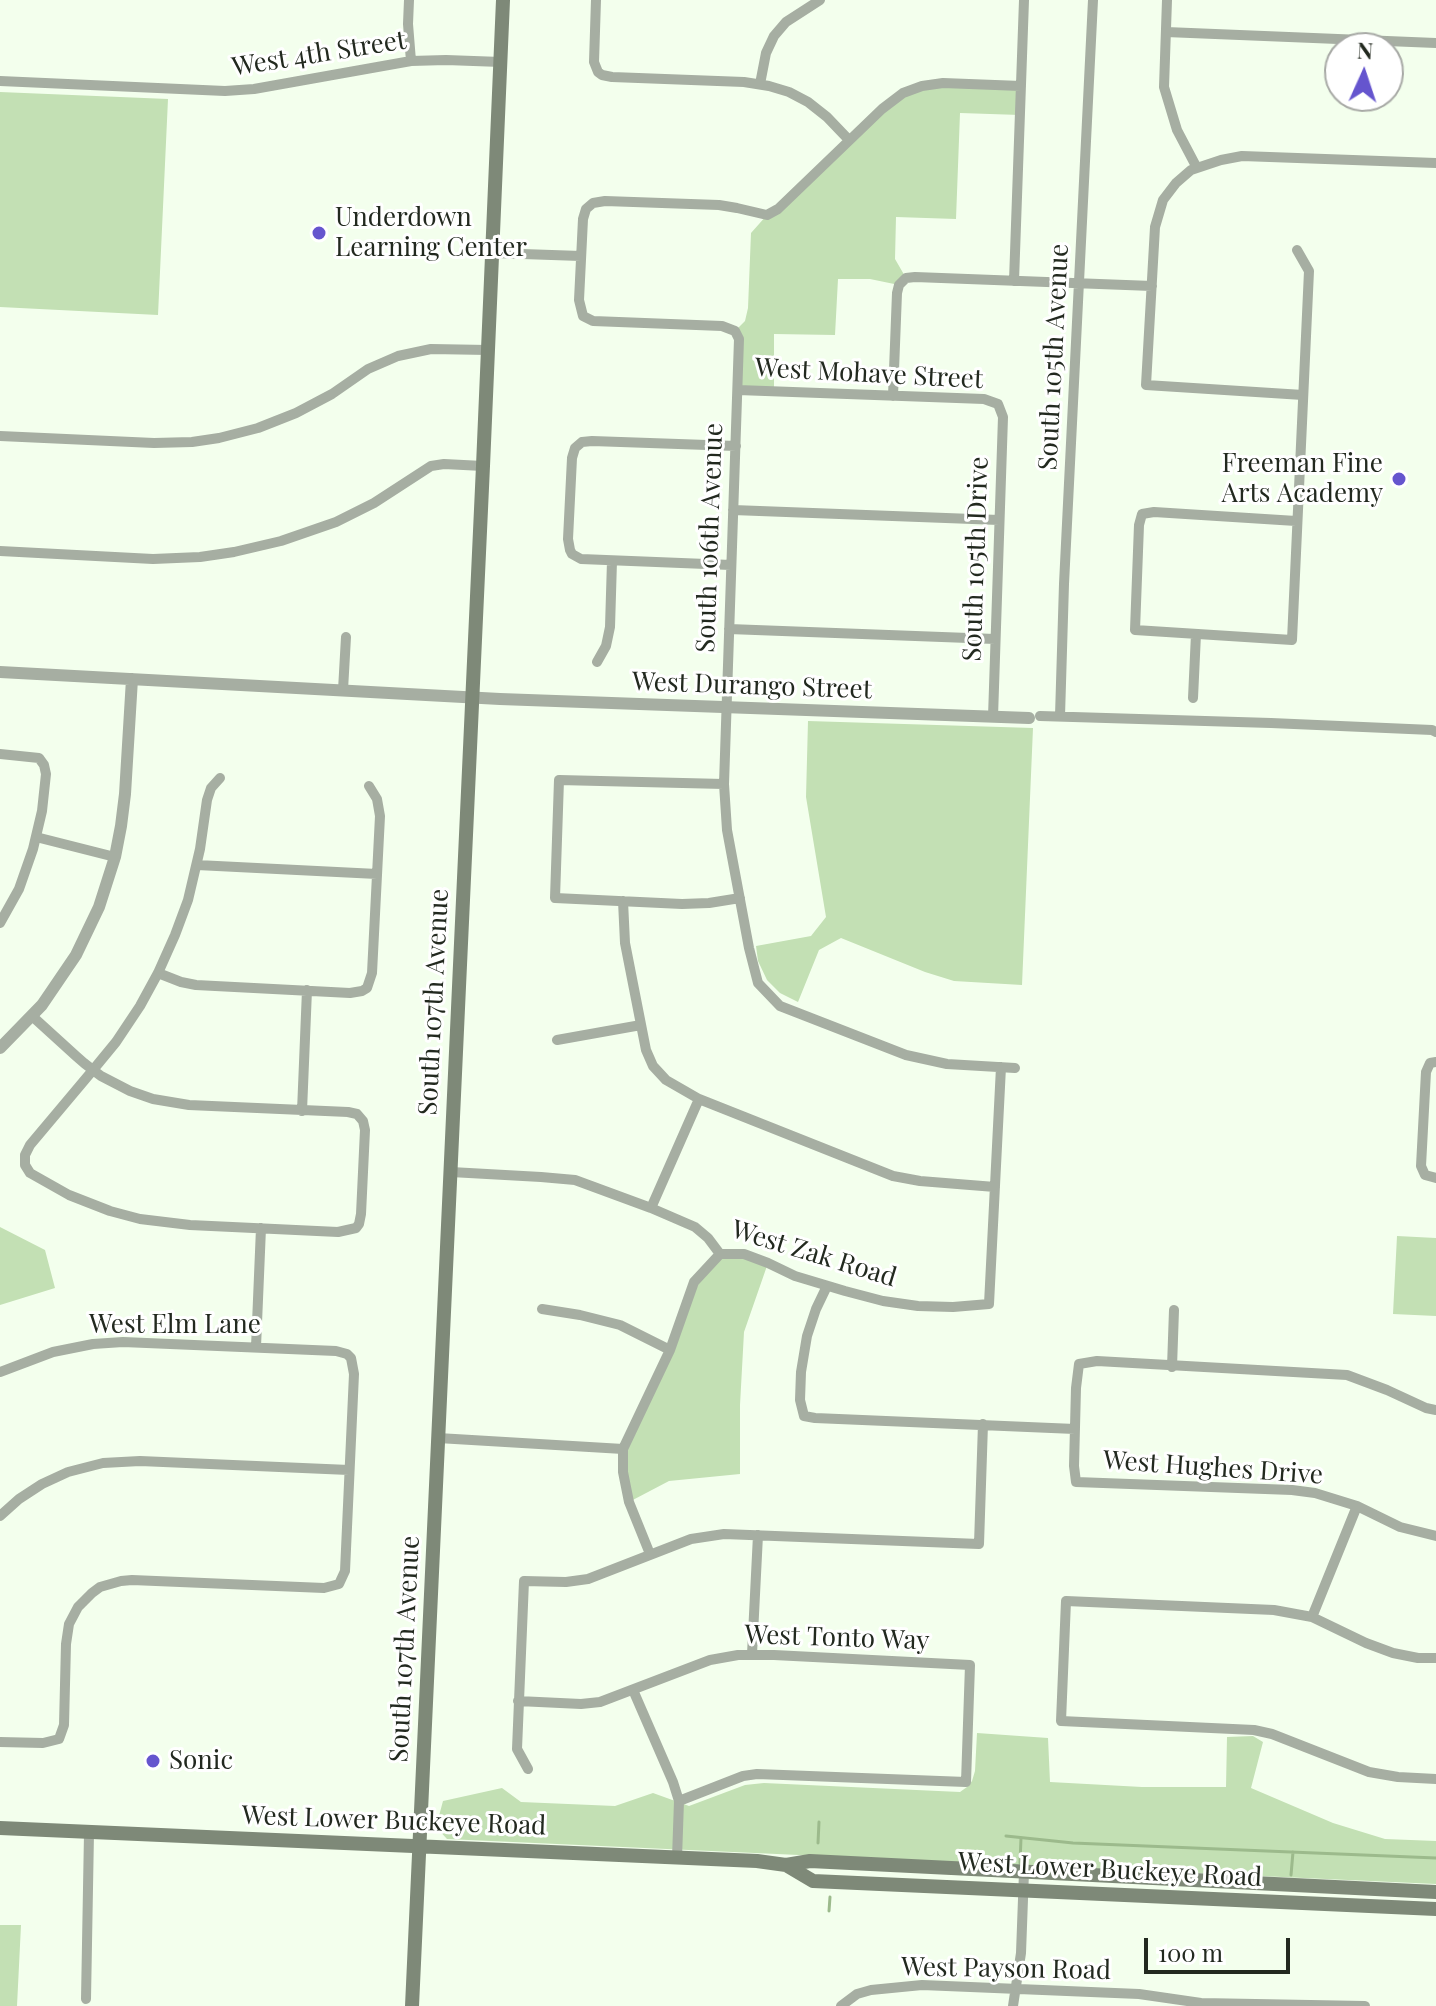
<!DOCTYPE html>
<style>
body{margin:0}
#map{position:relative;width:1436px;height:2006px;overflow:hidden;background:#f3ffed;font-family:"Playfair Display",serif}
canvas{display:block}
.north{position:absolute;left:1324px;top:32px;width:80px;height:80px;box-sizing:border-box;background:#fff;border:2px solid #a7a9a5;border-radius:50%;rotate:3deg;font-size:22px;font-weight:700;line-height:32px;text-align:center;color:#22291f}
.north::after{content:'';display:block;margin:auto;width:28px;height:36px;background:#6555ce;clip-path:polygon(50% 0,100% 100%,50% 72%,0 100%)}
.scale{position:absolute;left:1144px;top:1938px;width:146px;height:36px;box-sizing:border-box;border:4px solid #22291f;border-top:0;padding-left:10px;font-size:24px;line-height:28px;white-space:nowrap;color:#22291f;-webkit-text-stroke:6px #fff;paint-order:stroke}
</style>
<div id="map">
<canvas width="1436" height="2006"></canvas>
<div class="north">N</div>
<div class="scale">100 m</div>
</div>
<script>
const c = document.querySelector('canvas').getContext('2d');
c.lineJoin = 'round';
function fillPath(path, color) {
  c.fillStyle = color;
  c.fill(path, 'evenodd');
}
function toPath(rows) {
  const path = new Path2D();
  for (const r of rows) {
    path.moveTo(r[0], r[1]);
    for (let i = 2; i < r.length; i += 2) path.lineTo(r[i], r[i + 1]);
  }
  return path;
}
function stroke(path, color, width, dash) {
  c.strokeStyle = color;
  c.lineWidth = width;
  c.lineCap = dash ? 'butt' : 'round';
  c.setLineDash(dash || []);
  c.stroke(path);
}
function label(font, color, halo, rows, align = 'center') {
  c.font = font + ' "Playfair Display",serif';
  c.lineWidth = 6;
  c.setLineDash([]);
  c.textBaseline = 'middle';
  c.strokeStyle = halo;
  c.fillStyle = color;
  for (const [text, x, y, turn = 0] of rows) {
    c.save();
    c.translate(x, y);
    c.rotate((+turn || 0) * Math.PI / 180);
    c.textAlign = isNaN(turn) ? turn : align;
    if (halo) c.strokeText(text, 0, 0);
    c.fillText(text, 0, 0);
    c.restore();
  }
}
fillPath(toPath([
 [922,86,1021,86,1020,115,960,113,956,219,896,217,895,259,906,278,899,285,870,279,838,279,835,335,774,334,774,392,738,390,735,331,745,321,748,308,751,233,767,215,882,109],
 [0,92,168,99,158,315,0,307],
 [808,721,1033,728,1022,985,954,981,925,972,841,938,819,950,798,1002,780,993,767,980,758,961,756,946,811,936,826,917,806,797],
 [0,1227,45,1250,55,1288,0,1305],
 [1397,1236,1436,1238,1436,1316,1393,1314],
 [720,1254,768,1263,744,1332,740,1405,740,1474,669,1481,629,1502,623,1449,694,1282],
 [977,1733,1048,1738,1050,1782,1142,1787,1226,1787,1227,1737,1253,1736,1263,1742,1251,1788,1333,1823,1385,1839,1436,1841,1436,1884,447,1839,436,1827,443,1801,502,1788,521,1802,615,1806,653,1793,689,1806,745,1785,764,1783,960,1792,967,1787,972,1781,975,1771],
 [0,1925,21,1925,17,2006,0,2006]
]), '#c3e0b4');
stroke(toPath([
 [1006,1836,1073,1843,1436,1858],
 [818,1843,819,1822],
 [1020,1863,1021,1838],
 [1291,1875,1293,1852],
 [829,1911,830,1897]
]), '#9cba8c', 3);
stroke(toPath([
 [409,0,408,24,411,61],
 [596,0,594,62,598,72,602,75,612,77,744,82,769,86,789,92,808,102,827,117,849,140],
 [1167,0,1164,87,1177,130,1197,168,1191,170,1176,183,1163,200,1155,227,1146,385,1303,395],
 [1166,32,1436,43],
 [0,81,225,91,254,89,411,61,446,60,501,62],
 [760,84,766,53,774,36,786,22,820,0],
 [1197,168,1221,160,1242,156,1436,163],
 [493,253,581,256],
 [1014,281,1024,0],
 [738,390,984,399,998,404,1003,417,993,717],
 [893,396,897,293,899,285,906,278,915,277,1152,286],
 [0,436,154,443,192,442,219,438,258,428,296,413,332,394,368,369,398,356,431,349,488,350],
 [733,510,999,520],
 [1296,521,1154,512,1142,514,1139,525,1135,630,1292,640,1309,271,1297,250],
 [0,551,153,559,200,557,234,552,281,541,336,522,374,503,431,466,444,464,483,466],
 [731,565,581,559,572,554,570,550,568,539,572,458,575,448,582,442,592,441,736,446],
 [729,629,995,639],
 [597,662,606,646,610,627,612,561],
 [343,690,346,637],
 [1193,698,1196,634],
 [1040,716,1271,723,1432,730,1436,732],
 [1060,716,1064,584,1093,0],
 [0,754,39,758,44,765,46,774,42,811,33,849,19,889,0,923],
 [724,784,559,780,555,898,682,904,709,903,740,898],
 [36,837,115,857],
 [197,865,377,874],
 [623,901,625,943,646,1050,653,1066,666,1080,699,1099,893,1176,920,1181,995,1187],
 [158,973,181,982,196,985,350,993,362,991,367,988,372,973,380,816,377,799,369,786],
 [32,1016,76,1056,84,1063,93,1070,101,1076,130,1091,153,1099,189,1105,348,1112,357,1114,363,1121,365,1130,361,1214,359,1224,356,1228,338,1232,190,1225,140,1219,110,1211,69,1195,30,1173,25,1165,25,1155,30,1145,93,1070,116,1042,140,1006,158,973,175,935,188,900,200,849,207,800,211,788,220,778],
 [557,1040,641,1025],
 [1436,1062,1430,1063,1426,1072,1421,1166,1425,1175,1436,1178],
 [1015,1068,947,1064,906,1055,780,1006,758,983,749,948,727,830,724,784,739,339,735,331,722,326,593,321,583,316,579,300,583,219,586,209,593,203,605,201,719,205,737,208,767,215,778,209,882,109,903,93,922,86,943,83,1021,86],
 [302,1111,307,990],
 [451,1172,541,1177,575,1180,651,1208,695,1227,708,1238,720,1254],
 [651,1208,699,1099],
 [720,1254,744,1254,768,1263,795,1276,845,1291,883,1301,918,1306,953,1307,989,1304,1001,1067],
 [827,1286,816,1309,807,1336,801,1372,800,1400,804,1416,815,1418,1075,1429],
 [542,1309,580,1315,620,1325,670,1350],
 [256,1347,261,1228],
 [1172,1367,1174,1310],
 [0,1372,53,1352,93,1344,123,1342,336,1351,347,1354,351,1358,354,1374,345,1571,339,1584,324,1588,132,1580,121,1581,100,1587,92,1593,78,1607,69,1624,66,1644,64,1725,59,1739,43,1743,0,1742],
 [1436,1410,1426,1408,1387,1390,1347,1375,1097,1361,1079,1364,1076,1388,1074,1466,1076,1482,1292,1490,1315,1493,1357,1506,1400,1527,1436,1536],
 [438,1438,623,1449],
 [0,1516,19,1499,42,1484,68,1472,103,1463,140,1461,349,1470],
 [650,1554,629,1502,623,1472,623,1449,670,1350,694,1282,720,1254],
 [1312,1617,1357,1506],
 [752,1654,758,1535],
 [1436,1658,1418,1658,1393,1653,1366,1643,1312,1617,1274,1610,1066,1601,1061,1721,1254,1730,1272,1734,1369,1772,1398,1777,1436,1779],
 [633,1690,673,1782,679,1801,677,1858],
 [518,1701,581,1704,600,1702,710,1660,738,1655,774,1655,970,1665,966,1782,757,1774,743,1776,679,1801],
 [528,1769,517,1749,524,1581,566,1582,588,1579,691,1539,724,1534,979,1544,983,1424],
 [86,1999,89,1833],
 [841,2006,857,1994,871,1990,922,1985,1139,1994,1201,2003,1365,2006],
 [1013,2006,1021,1953,1024,1872]
]), '#a6aea2', 10);
stroke(toPath([
 [0,672,500,699,1029,718],
 [0,1048,42,1005,76,955,99,907,115,857,121,826,125,794,132,679]
]), '#a6aea2', 12);
stroke(toPath([
 [0,1828,757,1861,786,1865,810,1861,1436,1892],
 [786,1865,813,1881,1436,1909],
 [412,2006,483,466,503,0]
]), '#7e8978', 14);
for (const [x, y, r, color] of [
 [319,233,8,"#6555ce"],
 [1399,479,8,"#6555ce"],
 [153,1761,8,"#6555ce"]
]) {
  const dot = new Path2D();
  dot.arc(x, y, r, 0, 2 * Math.PI);
  c.fillStyle = color;
  c.fill(dot);
  stroke(dot, '#fff', 3);
}
label('26px', '#22291f', '#fff', [
 ["West 4th Street",319,54,-9],
 ["South 105th Avenue",1054,357,-87],
 ["West Mohave Street",869,374,3],
 ["South 106th Avenue",710,538,-88],
 ["South 105th Drive",976,559,-88],
 ["West Durango Street",752,686,2],
 ["South 107th Avenue",434,1002,-87],
 ["West Zak Road",814,1254,17],
 ["West Elm Lane",175,1325],
 ["West Hughes Drive",1213,1468,4],
 ["West Tonto Way",837,1638,2],
 ["South 107th Avenue",405,1649,-87],
 ["West Lower Buckeye Road",394,1821,2],
 ["West Lower Buckeye Road",1110,1870,3],
 ["West Payson Road",1006,1969,1]
]);
label('26px', '#22291f', '#fff', [
 ["Underdown",335,218],
 ["Learning Center",335,248],
 ["Freeman Fine",1383,464,"right"],
 ["Arts Academy",1383,494,"right"],
 ["Sonic",169,1761]
], 'left');
</script>
